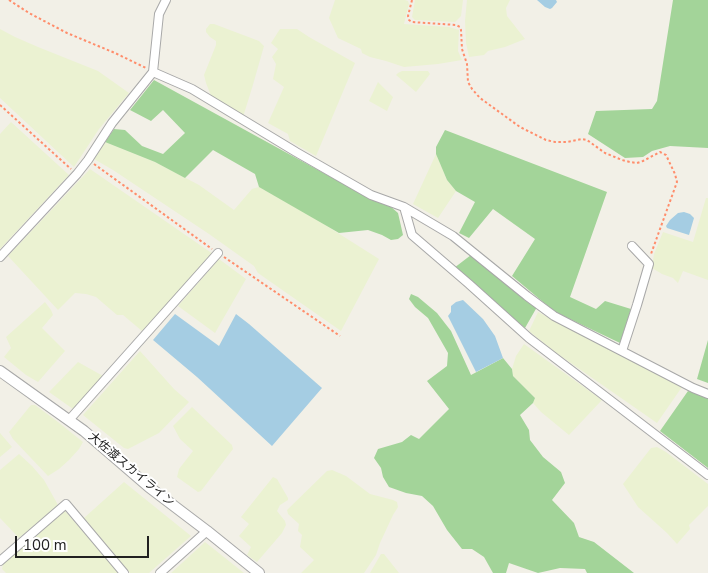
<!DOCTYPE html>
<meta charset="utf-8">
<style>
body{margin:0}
#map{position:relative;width:708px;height:573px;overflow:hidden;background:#f2f0e7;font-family:"Nunito Sans",sans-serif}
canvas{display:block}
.scale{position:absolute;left:15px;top:536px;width:134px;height:22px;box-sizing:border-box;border:2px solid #212121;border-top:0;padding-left:6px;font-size:15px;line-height:18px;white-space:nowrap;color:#212121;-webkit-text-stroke:4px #fff;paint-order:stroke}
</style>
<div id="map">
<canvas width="708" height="573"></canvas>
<div class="scale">100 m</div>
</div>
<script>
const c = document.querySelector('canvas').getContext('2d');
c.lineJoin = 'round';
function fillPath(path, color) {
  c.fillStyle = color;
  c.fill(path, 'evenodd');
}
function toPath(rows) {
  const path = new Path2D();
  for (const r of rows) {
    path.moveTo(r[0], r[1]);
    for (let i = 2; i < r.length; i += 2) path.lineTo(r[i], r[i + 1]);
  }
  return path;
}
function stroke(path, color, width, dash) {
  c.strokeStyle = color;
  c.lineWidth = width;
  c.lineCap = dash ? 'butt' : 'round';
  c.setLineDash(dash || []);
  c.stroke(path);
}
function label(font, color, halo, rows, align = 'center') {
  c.font = font + ' "Nunito Sans","Noto Sans JP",sans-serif';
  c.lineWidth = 4;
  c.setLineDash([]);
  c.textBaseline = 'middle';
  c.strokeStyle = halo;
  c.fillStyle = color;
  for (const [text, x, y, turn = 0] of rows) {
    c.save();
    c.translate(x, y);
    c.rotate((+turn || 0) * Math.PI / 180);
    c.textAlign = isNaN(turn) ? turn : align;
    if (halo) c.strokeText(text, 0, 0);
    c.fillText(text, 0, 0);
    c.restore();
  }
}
fillPath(toPath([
 [335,0,405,0,408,1,409,4,404,24,449,27,459,30,458,51,462,60,438,64,404,67,386,61,370,57,362,53,361,49,338,38,329,18],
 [415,0,463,0,461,16,455,22,415,20,412,17],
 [467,0,510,0,506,8,507,16,525,39,505,47,488,51,484,55,469,57,466,43,465,21],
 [210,24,214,24,259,41,264,46,252,88,243,117,212,98,206,83,204,75,216,45,216,41,210,37,206,32,206,29],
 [0,29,15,37,38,47,98,71,129,93,99,129,74,167,0,98],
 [280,29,297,29,309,37,355,63,316,156,290,141,288,134,268,123,284,87,273,79,276,64,272,57,278,49,271,43],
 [402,71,428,71,430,74,416,92,396,75,398,73],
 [378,82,393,97,387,111,369,101],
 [11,122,69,175,0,249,0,134],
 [105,142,155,162,199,185,234,210,252,189,259,187,311,216,379,259,341,331,258,273,254,266,209,234,113,170,94,159],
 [436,154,447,180,456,191,438,218,413,204],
 [90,169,213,254,142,331,123,315,117,315,96,297,86,294,75,293,58,310,8,256],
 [706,198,708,198,708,280,683,271,678,283,673,278,662,274,652,268,654,254,663,232,693,242],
 [219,259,246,279,215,333,178,306],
 [45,302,51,310,53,315,42,328,65,351,38,382,26,375,4,357,11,348,6,337],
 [538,312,682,387,657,423,555,352,529,331],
 [524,344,602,400,569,435,541,412,533,403,535,398,513,376,512,369,516,356],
 [140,351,174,389,189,402,159,433,128,449,124,448,83,415],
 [78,362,103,376,73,409,49,392],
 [31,405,35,405,58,422,83,442,79,449,69,460,59,469,48,476,13,439,9,432],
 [192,407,232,445,233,449,201,491,198,492,177,477,179,469,193,451,180,439,173,426],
 [0,433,12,447,0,457],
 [657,447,666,452,708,484,708,506,689,525,690,529,677,544,667,533,638,507,623,484,651,448],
 [19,454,32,466,44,480,58,505,19,538,0,518,0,470],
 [332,470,346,476,370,494,393,500,397,502,398,507,393,515,380,543,376,555,364,573,301,573,314,560,300,547,302,535,298,531,299,524,288,514,287,510,327,471],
 [273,477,277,479,288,498,288,500,280,505,277,511,285,521,286,525,282,533,257,562,247,555,251,547,239,536,249,524,241,517],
 [124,482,191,536,149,573,130,573,84,518],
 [65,511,119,573,6,573,2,569,3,564],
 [205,542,244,573,171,573],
 [381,554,384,554,399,573,370,573]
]), '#ebf2d2');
fillPath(toPath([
 [673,0,708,0,708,148,670,146,652,151,643,157,625,158,588,134,596,111,652,109,657,101],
 [154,80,349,187,390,206,398,213,403,235,398,239,391,240,382,235,368,230,339,233,259,187,255,174,213,150,185,178,155,162,105,142,114,129,125,130,142,146,163,154,185,133,163,110,151,121,130,110],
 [445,130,607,192,570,297,596,309,605,301,631,309,620,343,555,312,512,276,535,239,493,209,469,238,459,233,475,202,456,191,447,180,436,154,436,147],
 [471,255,537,307,525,328,454,268],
 [411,294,418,297,437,313,451,331,471,375,503,358,512,369,513,376,535,398,533,403,520,415,529,430,530,440,543,457,561,472,565,483,552,500,574,523,579,537,594,542,634,573,587,573,585,569,560,568,538,573,509,563,506,573,493,573,484,557,472,549,462,549,447,530,433,506,422,496,406,493,389,487,383,477,381,468,374,458,378,449,402,442,411,435,419,439,449,409,427,381,447,366,448,353,428,318,415,307,409,299],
 [708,340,708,383,697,379],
 [688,391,708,397,708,468,660,431]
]), '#a3d499');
fillPath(toPath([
 [537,0,556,0,557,2,552,8,550,9,545,7],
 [684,212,690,214,694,218,689,235,667,228,666,226,670,220,678,213],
 [463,300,483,319,495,336,503,358,476,372,448,316,451,312,451,306,456,302],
 [175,314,219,346,236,314,249,324,322,388,272,446,197,377,153,340]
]), '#a5cde3');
const minor = toPath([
 [153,72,192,89,296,152,371,195,404,207,453,236,527,296,554,316,693,388,708,394],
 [404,207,412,235,469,284,529,338,708,475],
 [0,257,77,174,88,160,112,123,153,72,159,14,166,0],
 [622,351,637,305,649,264,632,246],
 [69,420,218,253],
 [0,561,66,504,124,573],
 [160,573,207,531]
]);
const tertiary = toPath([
 [0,371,84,431,149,487,207,531,259,573]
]);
stroke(minor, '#a8a8a8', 10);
stroke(tertiary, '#a8a8a8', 12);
stroke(toPath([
 [9,0,29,13,67,33,115,53,146,68],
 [412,0,408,16,409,20,412,22,456,25,460,27,461,30,462,49,467,64,468,82,472,89,480,98,520,127,546,140,555,142,567,142,582,139,587,140,605,153,622,160,630,162,637,163,643,161,660,152,666,155,675,174,677,182,651,254],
 [0,105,71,169],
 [94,164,212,249],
 [224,257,340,336]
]), '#ff8d6b', 2, [2.5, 2.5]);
stroke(minor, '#fff', 8);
stroke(tertiary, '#fff', 10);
label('12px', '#212121', '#fff', [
 ["大佐渡スカイライン",131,470,40]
]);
</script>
